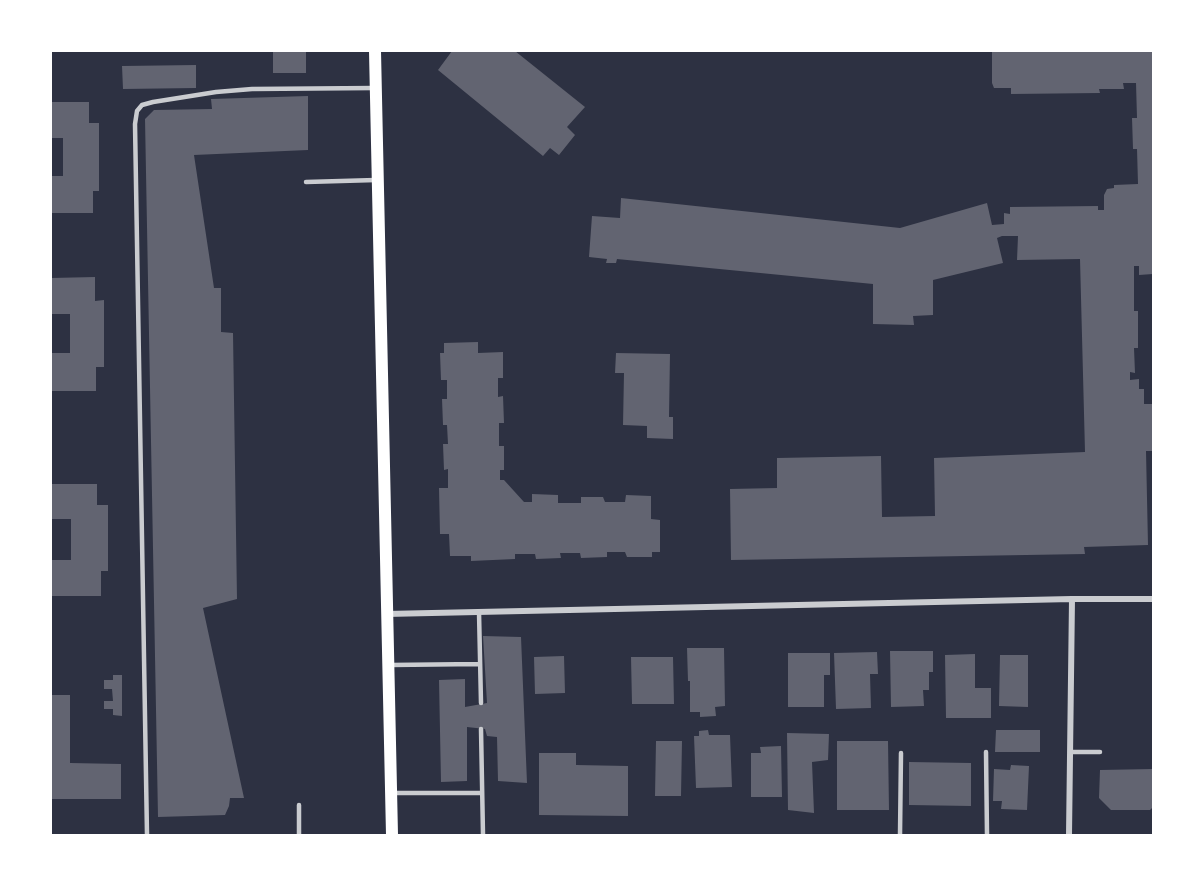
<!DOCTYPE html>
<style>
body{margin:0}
#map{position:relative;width:1204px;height:886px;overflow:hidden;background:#2d3142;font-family:"Roboto Serif",serif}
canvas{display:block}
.frame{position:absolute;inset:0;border:52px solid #fff;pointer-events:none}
</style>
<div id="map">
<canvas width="1204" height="886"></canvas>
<div class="frame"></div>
</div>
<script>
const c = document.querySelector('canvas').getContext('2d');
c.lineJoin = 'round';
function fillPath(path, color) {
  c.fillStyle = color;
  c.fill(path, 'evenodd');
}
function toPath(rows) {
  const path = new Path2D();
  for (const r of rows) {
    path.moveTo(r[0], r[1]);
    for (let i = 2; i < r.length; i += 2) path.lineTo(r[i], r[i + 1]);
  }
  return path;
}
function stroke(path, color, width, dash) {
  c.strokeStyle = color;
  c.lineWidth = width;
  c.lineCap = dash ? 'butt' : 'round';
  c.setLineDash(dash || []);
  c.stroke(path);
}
fillPath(toPath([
 [273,51,306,51,306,73,273,73],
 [452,51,515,51,585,107,567,127,575,135,559,155,550,148,543,156,438,70],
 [992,51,1153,51,1153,274,1139,275,1139,266,1134,266,1134,311,1138,311,1138,348,1134,348,1135,373,1130,372,1130,380,1139,379,1139,389,1144,389,1144,404,1153,404,1153,451,1146,451,1148,545,1084,547,1085,554,731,560,730,489,777,488,777,458,881,456,882,517,935,516,934,458,1085,452,1080,259,1017,260,1018,236,1002,236,997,238,1003,263,933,280,933,315,913,316,914,325,873,324,873,284,617,259,616,263,606,263,607,259,589,257,592,216,620,218,621,198,900,228,987,203,992,225,1004,224,1004,213,1010,214,1010,207,1098,206,1098,210,1104,210,1104,195,1107,189,1114,188,1114,185,1138,184,1137,149,1133,149,1132,118,1137,118,1136,83,1123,83,1124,89,1099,89,1100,93,1011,94,1011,88,994,88,992,83],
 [196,65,196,88,123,89,122,66],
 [308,96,308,150,194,155,214,288,221,288,221,332,233,333,237,599,203,608,244,798,230,798,229,806,225,815,158,817,145,119,154,110,212,109,211,99],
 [51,102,89,102,89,123,99,123,99,191,93,191,93,213,51,213,51,176,63,176,63,138,51,138],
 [95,277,95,301,104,300,104,367,96,367,96,391,51,391,51,353,70,353,70,314,51,314,51,278],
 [478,342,478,353,503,352,503,378,498,378,498,397,503,396,504,423,499,423,499,446,504,446,504,470,500,470,500,480,504,480,524,502,532,502,532,494,558,495,558,503,581,503,581,497,603,497,605,502,625,502,626,495,651,496,651,519,660,520,660,552,652,552,652,557,627,557,625,552,607,552,607,557,581,558,580,553,560,553,561,558,536,559,535,554,515,554,515,559,471,561,471,556,450,556,449,534,440,534,439,488,448,488,448,469,444,470,443,444,448,444,447,425,443,425,442,399,447,399,447,380,441,380,440,353,444,353,444,343],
 [616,353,670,354,669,417,673,417,673,439,647,438,647,426,623,425,624,373,615,373],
 [51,484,97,484,97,505,108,505,108,571,101,571,101,596,51,596,51,560,71,560,71,519,51,519],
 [483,636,521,637,527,783,498,781,497,737,487,736,485,729,467,727,467,781,441,782,439,680,465,679,465,707,487,703],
 [687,648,724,648,725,706,715,707,716,716,700,717,700,712,690,712,690,681,688,681],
 [890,651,933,651,933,672,929,672,929,690,923,690,924,706,891,707],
 [877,652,878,674,870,674,871,708,836,709,834,653],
 [788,653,830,653,830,675,824,675,824,707,788,707],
 [975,654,975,688,991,688,991,718,946,718,945,655],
 [1000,655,1028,655,1028,707,999,706],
 [564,656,565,693,535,694,534,657],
 [631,657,673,657,674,704,632,704],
 [113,675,122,675,122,716,113,715,113,709,104,709,104,701,113,701,112,689,104,689,104,680,113,680],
 [51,695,70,695,70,763,121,764,121,799,51,799],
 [708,730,709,735,730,735,732,787,696,788,694,736,699,736,699,731],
 [996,730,1040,730,1040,752,995,752],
 [787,733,829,734,828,760,812,762,814,813,788,810],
 [656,741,682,741,681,796,655,796],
 [837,741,888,741,889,810,837,810],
 [781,746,782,797,751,797,751,753,761,753,760,747],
 [539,753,576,753,576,765,628,766,628,816,539,815],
 [909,762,971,763,971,806,909,805],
 [1011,765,1029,766,1027,810,1001,809,1002,801,993,801,994,769,1010,770],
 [1153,769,1153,807,1150,810,1111,810,1099,798,1100,770]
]), '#626471');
stroke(toPath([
 [306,182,376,180],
 [479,612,481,703],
 [390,665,480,664],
 [481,729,483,835],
 [986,752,987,835],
 [1070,752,1100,752],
 [392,793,482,793],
 [147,835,135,124,137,111,142,105,153,102,216,92,252,89,375,88],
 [299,835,299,805],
 [900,835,901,753]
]), '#caccd0', 4.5);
stroke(toPath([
 [386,614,1072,599,1153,599],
 [1069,835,1072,599]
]), '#caccd0', 6);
stroke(toPath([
 [375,51,392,835]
]), '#fff', 12);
</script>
